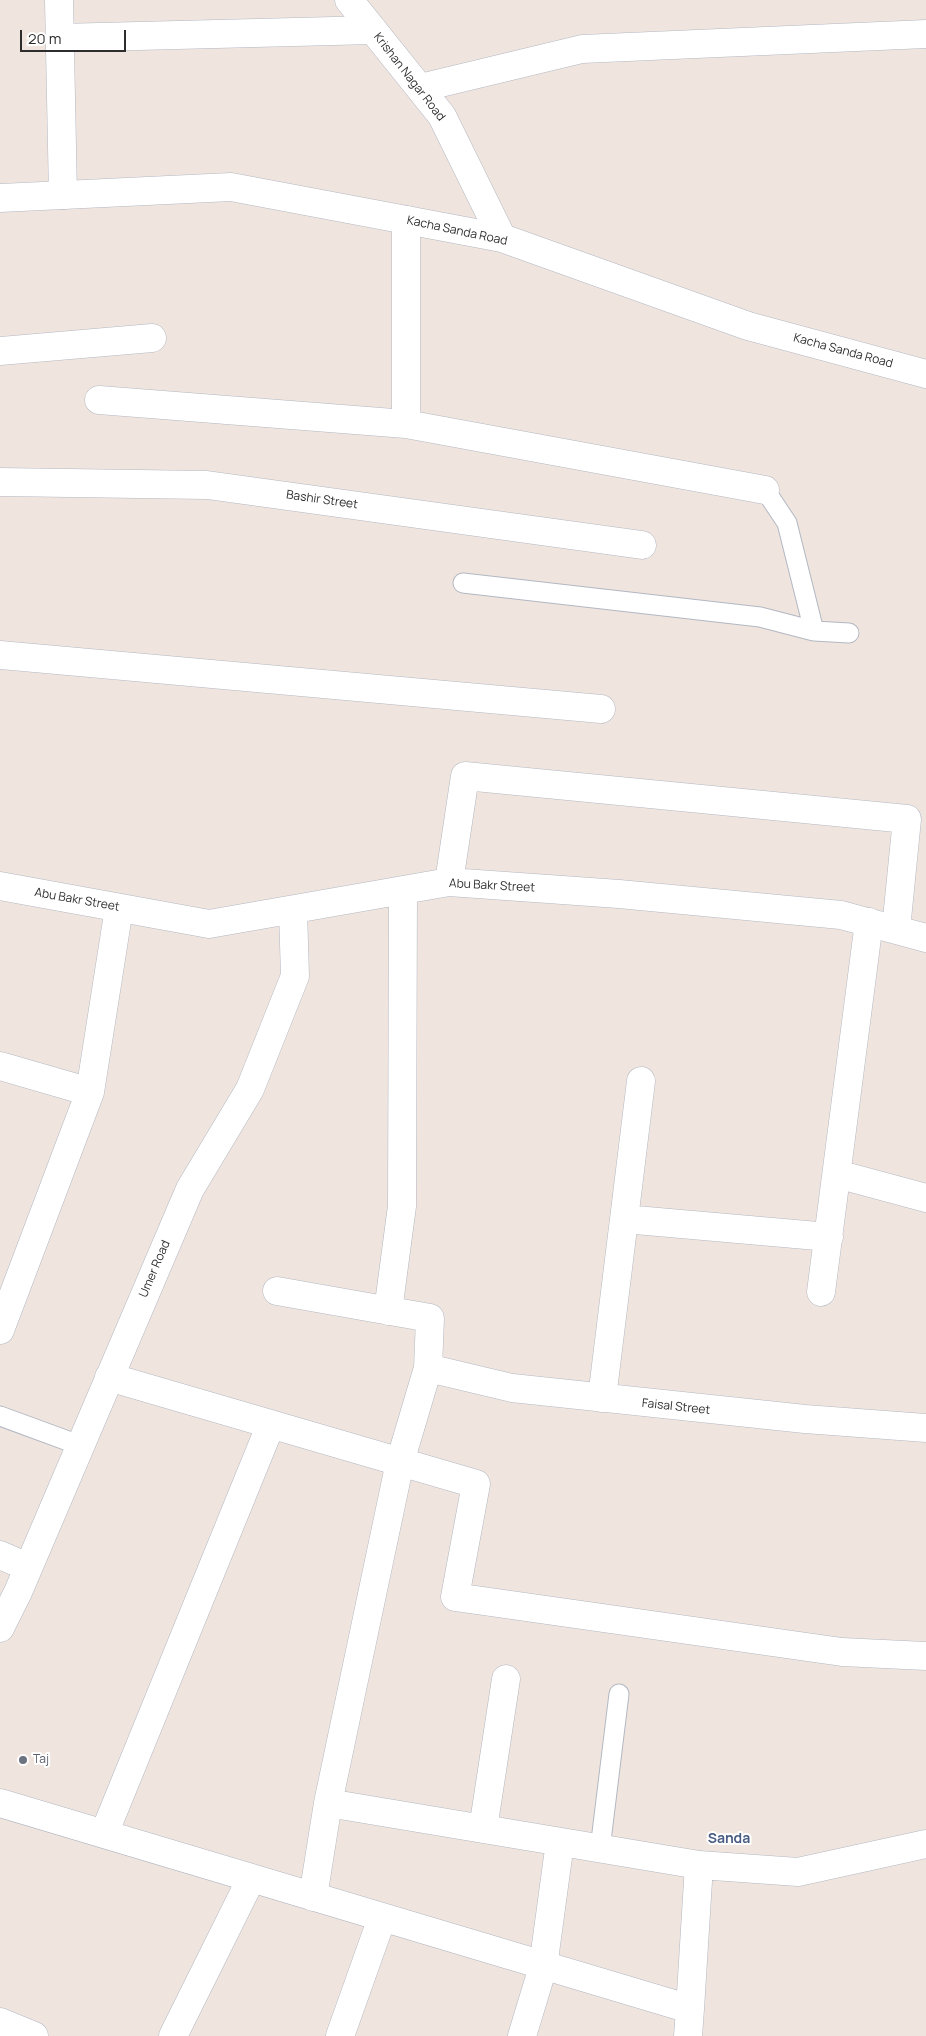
<!DOCTYPE html>
<style>
body{margin:0}
#map{position:relative;width:926px;height:2036px;overflow:hidden;background:#f0e5de;font-family:Manrope,sans-serif}
canvas{display:block}
.scale{position:absolute;left:20px;top:30px;width:106px;height:22px;box-sizing:border-box;border:2px solid #2d2d2d;border-top:0;padding-left:6px;font-size:15px;line-height:18px;white-space:nowrap;color:#2d2d2d;-webkit-text-stroke:4px #fff;paint-order:stroke}
</style>
<div id="map">
<canvas width="926" height="2036"></canvas>
<div class="scale">20 m</div>
</div>
<script>
const c = document.querySelector('canvas').getContext('2d');
c.lineJoin = 'round';
function toPath(rows) {
  const path = new Path2D();
  for (const r of rows) {
    path.moveTo(r[0], r[1]);
    for (let i = 2; i < r.length; i += 2) path.lineTo(r[i], r[i + 1]);
  }
  return path;
}
function stroke(path, color, width, dash) {
  c.strokeStyle = color;
  c.lineWidth = width;
  c.lineCap = dash ? 'butt' : 'round';
  c.setLineDash(dash || []);
  c.stroke(path);
}
function label(font, color, halo, rows, align = 'center') {
  c.font = font + ' Manrope,sans-serif';
  c.lineWidth = 4;
  c.setLineDash([]);
  c.textBaseline = 'middle';
  c.strokeStyle = halo;
  c.fillStyle = color;
  for (const [text, x, y, turn = 0] of rows) {
    c.save();
    c.translate(x, y);
    c.rotate((+turn || 0) * Math.PI / 180);
    c.textAlign = isNaN(turn) ? turn : align;
    if (halo) c.strokeText(text, 0, 0);
    c.fillText(text, 0, 0);
    c.restore();
  }
}
const lane = toPath([
 [765,490,787,523,814,631],
 [463,583,760,617,814,631,849,633],
 [0,1416,79,1445],
 [600,1849,619,1694]
]);
const street = toPath([
 [59,0,63,195],
 [60,38,373,30],
 [420,88,582,49,926,34],
 [0,351,152,338],
 [99,400,406,424,406,220],
 [406,424,765,490],
 [0,482,207,485,642,545],
 [0,655,601,709],
 [449,882,465,776,907,819,896,929],
 [0,886,209,924,449,882,619,894,841,915,926,938],
 [0,1066,90,1092],
 [837,1174,926,1198],
 [624,1219,829,1237],
 [277,1291,430,1318,428,1368,400,1462,328,1803,313,1897],
 [821,1292,869,922],
 [388,1311,402,1206,403,890],
 [0,1330,90,1092,119,908],
 [428,1368,512,1388,805,1419,926,1428],
 [109,1377,476,1484,455,1597,842,1652,926,1656],
 [602,1398,641,1081],
 [0,1555,28,1567],
 [0,1628,18,1592,190,1189,250,1089,295,976,293,910],
 [0,1803,690,2009,688,2036],
 [328,1803,699,1865,798,1872,926,1844],
 [483,1829,506,1679],
 [104,1834,271,1424],
 [690,2009,699,1865],
 [0,2022,34,2036],
 [173,2036,251,1879],
 [340,2036,382,1918],
 [522,2036,543,1967,560,1842]
]);
const secondary = toPath([
 [349,0,442,116,502,238],
 [0,198,231,187,502,238,748,326,926,374]
]);
stroke(lane, '#b2b7c2', 21);
stroke(street, '#b2b7c2', 29);
stroke(secondary, '#b2b7c2', 29);
stroke(lane, '#fff', 19);
stroke(street, '#fff', 28);
stroke(secondary, '#fff', 28);
for (const [x, y, r, color] of [
 [23,1760,5,"#6b7280"]
]) {
  const dot = new Path2D();
  dot.arc(x, y, r, 0, 2 * Math.PI);
  c.fillStyle = color;
  c.fill(dot);
  stroke(dot, '#fff', 2);
}
label('12px', '#2d2d2d', '#fff', [
 ["Krishan Nagar Road",409,77,52],
 ["Kacha Sanda Road",457,231,12],
 ["Kacha Sanda Road",843,351,15],
 ["Bashir Street",322,500,8],
 ["Abu Bakr Street",492,886,3],
 ["Abu Bakr Street",77,900,10],
 ["Umer Road",155,1269,-67],
 ["Faisal Street",676,1407,6]
]);
label('12px', '#5b616d', '#fff', [
 ["Taj",33,1760]
], 'left');
label('bold 14px', '#485c83', '#fff', [
 ["Sanda",729,1839]
]);
</script>
